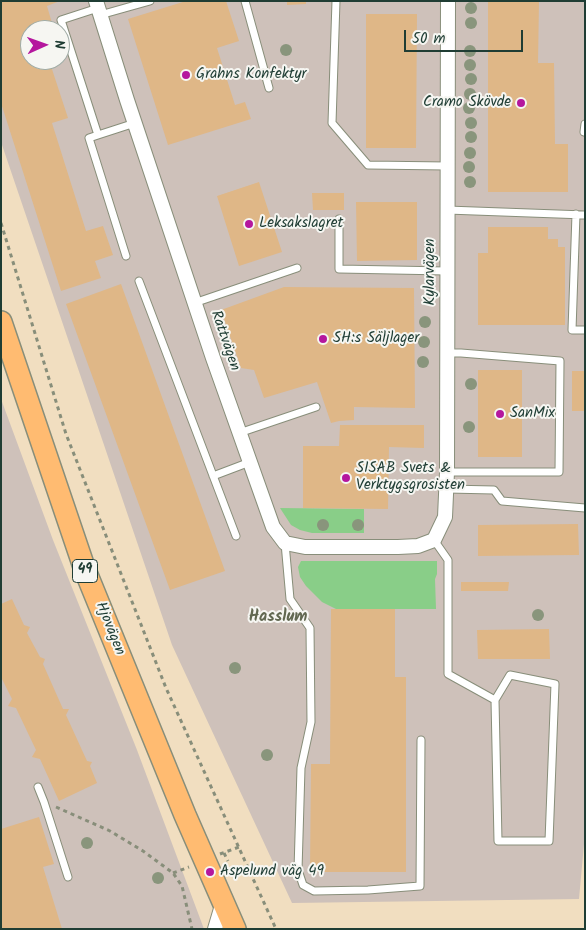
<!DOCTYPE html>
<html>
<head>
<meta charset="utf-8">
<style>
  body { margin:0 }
  #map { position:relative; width:586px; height:930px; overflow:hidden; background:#f1dec0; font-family:Kalam,sans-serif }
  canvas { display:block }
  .frame { position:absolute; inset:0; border:2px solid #1f3d34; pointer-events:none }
  .north { position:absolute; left:20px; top:20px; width:50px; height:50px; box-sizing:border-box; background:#f6f6f2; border:1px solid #a0aca6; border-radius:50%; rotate:88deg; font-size:14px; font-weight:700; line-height:20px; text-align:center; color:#1f3d34 }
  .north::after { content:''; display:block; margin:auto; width:18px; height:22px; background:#b5179e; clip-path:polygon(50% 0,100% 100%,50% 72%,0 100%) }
  .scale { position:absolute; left:404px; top:30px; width:119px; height:22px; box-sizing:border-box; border:2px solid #1f3d34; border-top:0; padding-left:6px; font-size:15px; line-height:18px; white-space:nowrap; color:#1f3d34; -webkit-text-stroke:4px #f6f6f2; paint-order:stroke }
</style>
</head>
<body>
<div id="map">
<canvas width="586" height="930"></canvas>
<div class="frame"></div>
<div class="north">N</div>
<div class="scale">50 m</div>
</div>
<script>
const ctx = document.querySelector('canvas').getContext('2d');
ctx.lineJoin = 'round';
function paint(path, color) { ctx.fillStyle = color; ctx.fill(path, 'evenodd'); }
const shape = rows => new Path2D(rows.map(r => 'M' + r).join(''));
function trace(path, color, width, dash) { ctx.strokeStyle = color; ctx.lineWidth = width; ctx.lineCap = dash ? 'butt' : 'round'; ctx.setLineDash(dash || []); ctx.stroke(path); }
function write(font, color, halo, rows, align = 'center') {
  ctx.font = font + ' Kalam,sans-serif'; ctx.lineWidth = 4; ctx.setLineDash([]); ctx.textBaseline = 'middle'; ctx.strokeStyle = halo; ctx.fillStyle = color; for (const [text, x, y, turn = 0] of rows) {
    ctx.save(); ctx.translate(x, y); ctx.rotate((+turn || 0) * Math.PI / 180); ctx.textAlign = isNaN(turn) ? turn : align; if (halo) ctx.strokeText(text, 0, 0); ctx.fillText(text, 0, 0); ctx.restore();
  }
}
const industrial = shape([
  [1,1,585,1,585,833,579,899,292,903,172,645,1,142],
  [30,30,60,30,60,60,30,60],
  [1,399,53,540,137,750,204,929,1,929]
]);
const green = shape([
  [280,508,364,509,364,533,312,533,300,530,291,525],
  [301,561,437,561,437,574,435,579,436,609,336,609,322,602,306,586,300,577,298,567]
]);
const building = shape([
  [1,1,60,1,47,6,54,30,30,30,30,60,49,60,68,118,52,123,86,231,103,226,113,255,95,261,101,278,61,291,1,103],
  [186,1,226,1,239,41,217,48,235,105,245,102,251,119,168,145,128,19],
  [287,1,306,1,306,4,287,5],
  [488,1,539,1,538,63,554,63,555,144,568,144,568,192,488,192],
  [366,14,417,14,416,148,366,148],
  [259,182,282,252,239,266,217,196],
  [312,193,344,193,344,210,313,210],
  [356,202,417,202,417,260,357,261],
  [488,227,548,227,548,239,558,239,558,247,565,247,565,325,478,325,478,253,488,253],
  [121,284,225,571,170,590,66,304],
  [284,287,414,288,415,408,354,407,354,420,339,421,331,423,317,382,264,398,254,370,241,368,221,310],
  [478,370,522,370,522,457,478,457],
  [572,371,585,371,585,411,572,411],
  [340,425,424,425,424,448,389,447,388,509,303,508,303,446,339,446],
  [578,524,579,555,478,556,478,525],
  [461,582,509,582,508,591,461,591],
  [12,599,24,625,30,627,27,633,40,657,45,659,43,664,63,709,69,709,66,715,87,761,92,762,90,766,97,783,59,801,40,759,32,757,36,750,16,708,8,706,12,699,1,677,1,604],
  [331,609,395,609,395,677,406,677,406,872,310,872,311,764,330,764],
  [549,629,550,659,478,659,477,630],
  [39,817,54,864,43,867,62,929,2,929,1,829]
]);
const path = shape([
  [1,223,66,434,166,688,276,929],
  [56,807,110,831,143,851,173,873,182,886,192,929],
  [224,853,228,861],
  [220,854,239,847],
  [173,873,189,867]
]);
const lane = shape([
  [245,1,269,88],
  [336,1,332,123,368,165,447,166],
  [98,8,61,20,98,135,89,138,126,256],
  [100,15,150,1],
  [584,132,585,124],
  [98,135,135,123],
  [447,210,585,215],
  [576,214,572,330,585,330],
  [339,219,339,269,447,271],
  [139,281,236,536],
  [194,303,297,268],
  [239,433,316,407],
  [447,472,559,472,560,361,461,353,447,353],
  [213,476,250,462],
  [447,489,494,490,502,501,585,508],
  [434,540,448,560,448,674,495,700,498,841,549,841,555,684,510,675,495,700],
  [285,543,290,599,310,628,311,722,301,768,298,870,303,885,314,891,368,890,420,886,421,740],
  [38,787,44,802,68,877]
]);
const street = shape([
  [96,1,127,100,213,358,273,527,285,543,305,547,398,547,418,546,434,540,445,517,447,472,448,1],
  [215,929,223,902]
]);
const primary = shape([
  [1,322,85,570,185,815,235,929]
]);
const trees = [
  [471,8],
  [471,23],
  [286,50],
  [470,51],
  [470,65],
  [471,79],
  [470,94],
  [469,108],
  [471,123],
  [471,137],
  [470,153],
  [469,167],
  [470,182],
  [425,322],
  [424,342],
  [423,362],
  [471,384],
  [469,427],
  [323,525],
  [358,525],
  [538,615],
  [235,668],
  [267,755],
  [87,843],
  [158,878]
];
const markers = [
  [186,75,5,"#b5179e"],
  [521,103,5,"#b5179e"],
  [249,224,5,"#b5179e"],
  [323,339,5,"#b5179e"],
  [500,414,5,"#b5179e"],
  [346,478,5,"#b5179e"],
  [210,872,5,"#b5179e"]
];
const shields = [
  [85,571,25]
];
const shieldNames = [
  ["49",85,571]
];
const poiNames = [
  ["Grahns Konfektyr",196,75],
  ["Cramo Skövde",511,103,"right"],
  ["Leksakslagret",259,224],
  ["SH:s Säljlager",333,339],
  ["SanMix",510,414],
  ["SISAB Svets &",356,469],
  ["Verktygsgrosisten",356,486],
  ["Aspelund väg 49",220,872]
];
const streetNames = [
  ["Kylarvägen",431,272,-90],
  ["Rattvägen",224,341,71],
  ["Hjovägen",109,629,68]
];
const neighbourhoodNames = [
  ["Hasslum",278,618]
];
paint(industrial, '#cec1ba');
paint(green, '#89ce88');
paint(building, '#dfb787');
trace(lane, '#888e7a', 9);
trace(street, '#888e7a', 16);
trace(primary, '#888e7a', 24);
trace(path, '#888e7a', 3, [4, 4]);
trace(lane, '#fff', 7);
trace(street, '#fff', 14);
trace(primary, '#ffbb71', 21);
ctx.fillStyle = '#89957c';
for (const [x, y] of trees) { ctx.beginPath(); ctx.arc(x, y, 6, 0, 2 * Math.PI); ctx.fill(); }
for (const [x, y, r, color] of markers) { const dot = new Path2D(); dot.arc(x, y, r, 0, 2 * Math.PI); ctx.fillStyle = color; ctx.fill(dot); trace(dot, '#f6f6f2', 2); }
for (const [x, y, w] of shields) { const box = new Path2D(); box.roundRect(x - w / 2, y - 11.5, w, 23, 4); ctx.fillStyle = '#f6f6f2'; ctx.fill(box); trace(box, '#1f3d34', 1); }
write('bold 14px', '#1f3d34', null, shieldNames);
write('15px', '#1f3d34', '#f6f6f2', poiNames, 'left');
write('15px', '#1f3d34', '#f6f6f2', streetNames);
write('bold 16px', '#626851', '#f6f6f2', neighbourhoodNames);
</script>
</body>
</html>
